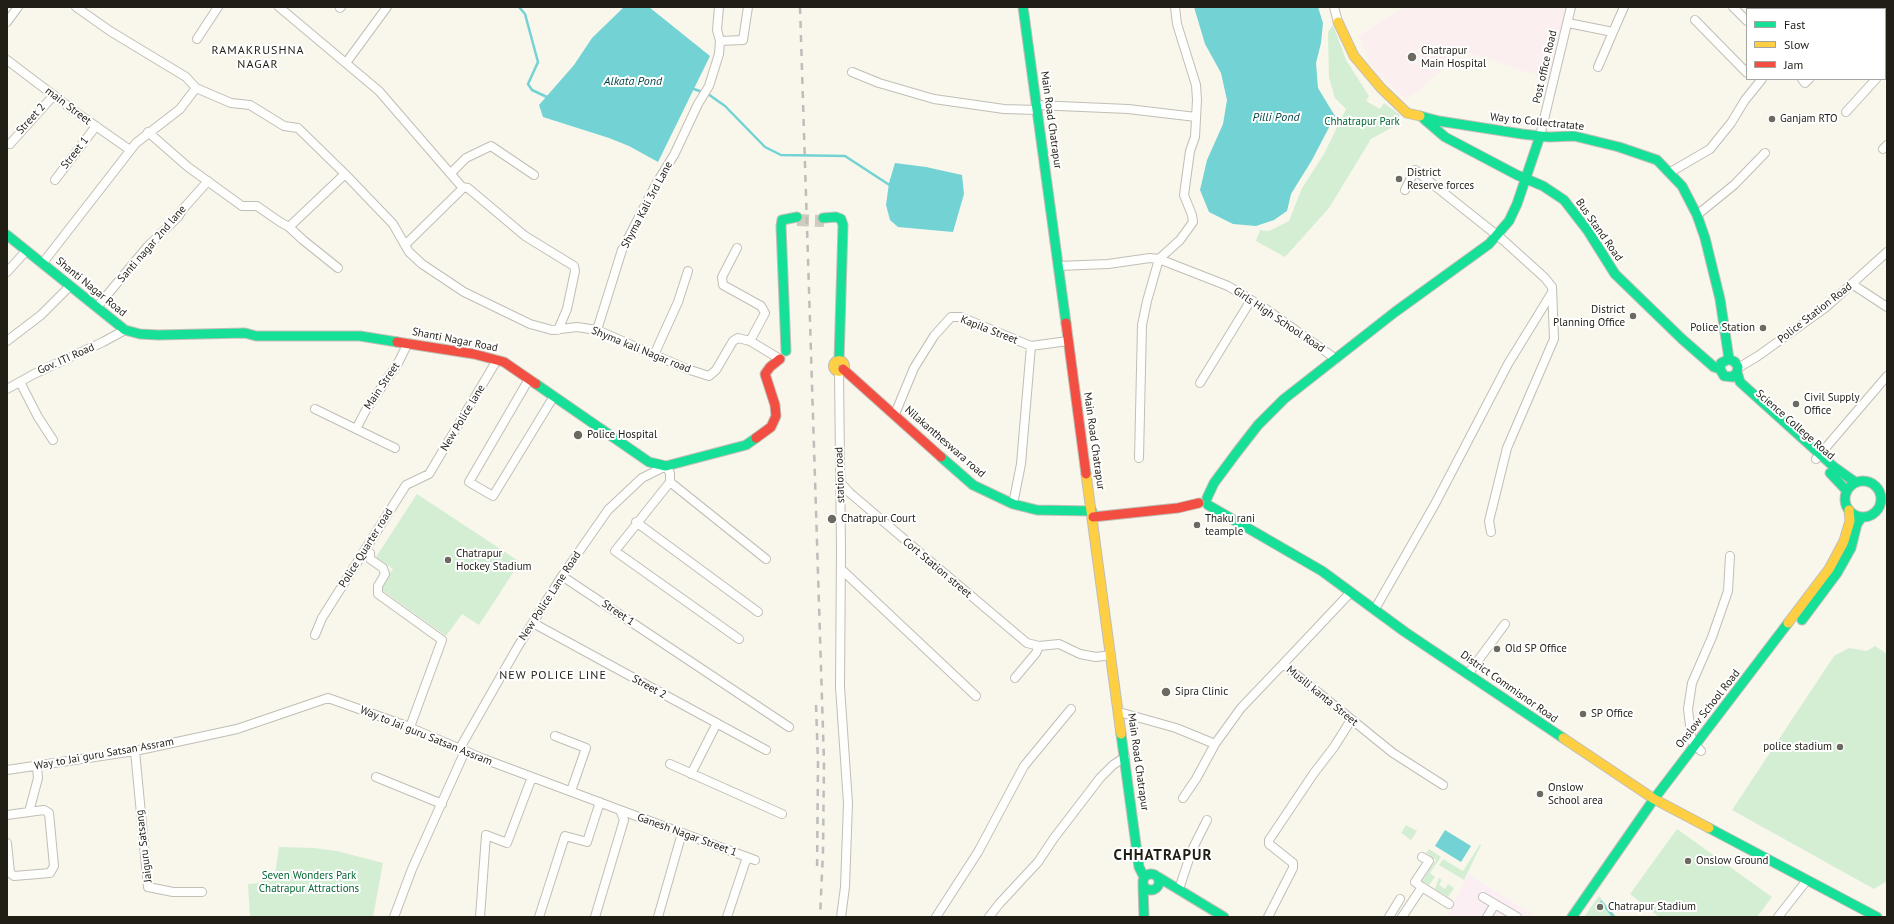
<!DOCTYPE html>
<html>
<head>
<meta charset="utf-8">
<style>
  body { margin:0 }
  #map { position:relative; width:1894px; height:924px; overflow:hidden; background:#f9f6ec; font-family:"PT Sans",sans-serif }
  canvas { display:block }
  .frame { position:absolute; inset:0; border:8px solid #201e15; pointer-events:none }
  .legend { position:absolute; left:1746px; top:8px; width:140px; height:72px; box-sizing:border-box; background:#fff; border:1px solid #a6a5a1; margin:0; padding:5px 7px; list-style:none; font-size:12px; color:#201e15 }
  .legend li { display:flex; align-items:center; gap:8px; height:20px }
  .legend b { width:20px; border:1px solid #a6a5a1 }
</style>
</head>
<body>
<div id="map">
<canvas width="1894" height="924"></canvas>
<div class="frame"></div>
<ul class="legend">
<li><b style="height:5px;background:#16e098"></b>Fast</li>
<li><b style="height:5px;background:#ffcf43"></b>Slow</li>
<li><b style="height:5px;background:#f24e42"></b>Jam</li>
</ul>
</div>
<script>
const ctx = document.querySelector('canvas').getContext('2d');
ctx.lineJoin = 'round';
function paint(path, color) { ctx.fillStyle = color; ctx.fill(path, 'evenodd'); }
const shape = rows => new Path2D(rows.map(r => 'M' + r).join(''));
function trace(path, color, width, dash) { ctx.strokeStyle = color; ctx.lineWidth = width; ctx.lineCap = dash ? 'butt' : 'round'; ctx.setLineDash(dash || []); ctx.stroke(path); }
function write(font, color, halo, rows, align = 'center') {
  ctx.font = font + ' "PT Sans",sans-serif'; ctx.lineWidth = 4; ctx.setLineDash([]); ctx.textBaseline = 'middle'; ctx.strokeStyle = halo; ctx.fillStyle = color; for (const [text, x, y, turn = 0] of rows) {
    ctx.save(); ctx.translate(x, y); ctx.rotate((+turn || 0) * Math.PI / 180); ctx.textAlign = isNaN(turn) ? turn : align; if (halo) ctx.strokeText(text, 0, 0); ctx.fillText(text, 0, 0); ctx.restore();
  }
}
const commercial = shape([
  [1468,874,1536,917,1447,917]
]);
const medical = shape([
  [1403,7,1569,7,1550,80,1465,51,1407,100,1378,75,1370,64,1359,36]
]);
const green = shape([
  [1333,25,1346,60,1369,96,1366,101,1380,109,1384,103,1400,115,1393,127,1371,139,1329,208,1285,257,1256,241,1260,230,1269,231,1289,221,1302,188,1324,154,1346,109,1335,98,1329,78,1328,32],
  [417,494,520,562,479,625,462,614,446,636,379,588,393,569,376,557],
  [1875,646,1887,654,1887,881,1874,889,1732,810,1834,656,1849,648,1867,651],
  [1406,825,1417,831,1411,840,1401,833],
  [1677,829,1772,897,1757,917,1659,917,1630,894],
  [1480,844,1481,845,1464,880,1439,865,1443,859,1463,871],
  [279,847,314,848,337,851,383,863,373,917,250,917,248,884,261,883,261,874,275,874],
  [1429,849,1441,857,1430,873,1435,877,1429,885,1422,881,1436,860,1426,853],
  [1439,878,1442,880,1439,885,1445,889,1448,884,1454,888,1448,897,1435,889],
  [1599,896,1617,917,1584,917]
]);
const water = shape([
  [624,7,649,7,710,56,658,162,629,146,609,138,543,117,539,105,574,65,592,38],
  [1194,7,1318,7,1323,23,1321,43,1316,63,1318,88,1335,116,1312,160,1291,194,1287,211,1274,220,1256,226,1233,224,1209,212,1200,190,1207,160,1223,124,1227,100,1221,73,1205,44],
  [895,163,926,167,962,175,964,194,953,232,898,227,890,220,886,205,889,183],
  [1445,830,1471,846,1461,862,1435,846]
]);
const stream = shape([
  [519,7,525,14,538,62,528,84,532,90,549,98],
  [691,88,708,94,725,106,765,147,781,155,845,156,891,186],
  [1601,902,1614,917]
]);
const secondaryTunnel = shape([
  [797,220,824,221]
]);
const street = shape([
  [76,7,110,31,186,77,196,88],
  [279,7,379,91,462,187,461,190,405,245],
  [1334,7,1338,22],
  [1733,7,1747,21],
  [340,8,341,7],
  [1805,9,1807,7],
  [1885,11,1887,9],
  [1695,20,1747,73],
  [7,22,18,7],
  [1568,23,1613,32,1624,7],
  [197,39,218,7],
  [720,41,743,40,748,7],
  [7,60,77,113,130,150],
  [346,63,387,7],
  [1598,67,1613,32],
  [1885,69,1887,67],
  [852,72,879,83,934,99,1004,109,1037,110],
  [1802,79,1805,83,1809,79],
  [1036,105,1128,109,1196,117],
  [1846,112,1876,79],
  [148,132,188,167,242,206,257,206,280,222,289,227,345,174,393,224,409,252,422,264,464,292,530,324,552,330,577,327,597,330,687,369,709,376,716,370,733,341,738,338,750,341,780,359],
  [1540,136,1571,7],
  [10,144,54,95],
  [1883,149,1887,145],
  [451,173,466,158,491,146,534,175],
  [1669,173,1710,149,1731,123,1745,100,1762,79],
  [55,180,96,126],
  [462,187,468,188,525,236,574,266,575,271,567,309,558,330],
  [1405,190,1415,170,1503,240,1545,278,1552,287,1554,339,1507,448,1489,521,1491,532],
  [1697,215,1734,185,1765,153],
  [289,227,303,240,338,268],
  [737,248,722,277,723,285,761,306,765,313,750,341],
  [42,264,136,143,180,109,196,88,231,103,250,105,284,126,298,128,345,174],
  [1058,266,1108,264,1150,258,1159,259,1228,286,1266,309,1336,359],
  [7,272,26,251],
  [1852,284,1887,307],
  [97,307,148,246,178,217,183,209,208,181],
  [597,330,622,250,656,184,674,155,698,104,709,86,719,54,720,41,717,30,719,7],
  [7,341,41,315,70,286],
  [654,355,678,302,688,271],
  [1738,368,1758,356,1825,308,1887,252],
  [839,372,841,550,840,687,848,803,845,887,841,917],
  [529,379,469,482,493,496,554,396],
  [20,382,38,417,53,440],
  [1200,383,1251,300],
  [7,389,34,374,103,342,125,330],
  [315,409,395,448],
  [895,414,914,368,934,336,951,317,961,317,1031,346,1068,341],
  [356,429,366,410,398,363,408,343],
  [1139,458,1142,325,1147,301,1159,259,1180,240,1193,222,1192,215,1184,195,1190,151,1195,137,1197,100,1196,85,1177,24,1175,7],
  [1816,459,1887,376],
  [670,482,766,559],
  [840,482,850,493,924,556,1027,643,1039,646,1059,644,1080,654,1096,657,1111,655],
  [1013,504,1021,464,1031,346],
  [636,522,758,612],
  [370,553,370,559,383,568,385,574,378,586,378,594,442,640,410,727],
  [841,569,976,696],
  [562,576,789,727],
  [1351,592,1283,664,1393,753,1443,785],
  [1375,609,1435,504,1508,364,1551,294],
  [533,623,766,750],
  [315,635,322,618,406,485,429,474,497,360],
  [1468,674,1505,624],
  [1015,678,1036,653,1039,646],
  [1119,712,1176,728,1215,744],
  [555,736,586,748,571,791],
  [460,748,517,648,562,576,608,510,642,478,666,466,670,473,670,482,615,551,739,639],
  [135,751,148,887,173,892,202,892],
  [1701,751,1692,742,1688,709,1692,683,1712,637,1728,591,1730,556],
  [670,764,782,814],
  [7,770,135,751,237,729,328,698,404,725,484,759,620,810,624,820,595,917],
  [691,774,717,723],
  [376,777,442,804],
  [1183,798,1196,779,1215,744,1241,708,1283,664],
  [620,810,755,860],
  [29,812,38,778,37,766],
  [7,815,44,810,49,813,54,866,50,873,14,876,10,873,7,843],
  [1422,887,1449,904],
  [1179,889,1192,850,1207,820],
  [1483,897,1517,917],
  [394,917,412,869,465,751],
  [480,917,486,835,507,843,532,777],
  [539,917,565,836,587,842,600,802],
  [658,917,682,833],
  [727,917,747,857],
  [936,917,978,852,1024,766,1071,709],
  [989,917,999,904,1038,862,1054,838,1100,778,1113,765,1125,757],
  [1268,917,1293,868,1293,863,1269,844,1269,840,1314,773,1334,747,1351,720],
  [1389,917,1400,899],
  [1402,917,1422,887,1415,882,1429,861,1422,857],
  [1487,917,1495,904],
  [1778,917,1807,880]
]);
const fast = shape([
  [1023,7,1066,323],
  [1420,116,1439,121,1522,134,1549,137,1574,136,1619,147,1657,160,1682,186,1697,215,1705,238,1720,299,1729,359],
  [1424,119,1445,137,1517,175,1543,186,1564,200,1588,231,1615,274,1682,339,1714,367,1720,369],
  [823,218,836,217,841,219,843,225,839,361],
  [7,235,125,330,140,334,158,335,245,333,256,336,360,336,397,342],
  [786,351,781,226,782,220,797,217],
  [1737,372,1733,377,1724,376,1720,369,1721,363,1729,359,1735,362,1738,367,1737,372,1740,382,1834,467,1855,482],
  [536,384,649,462,666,466,746,445,756,438],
  [941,457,973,485,1013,504,1037,510,1092,511],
  [1830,473,1847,491],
  '1845 499a18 18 0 1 1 36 0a18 18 0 1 1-36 0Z',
  [1207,498,1214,483,1237,452,1258,425,1284,399,1395,312,1489,244,1509,221,1517,204,1540,136],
  [1208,505,1322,571,1405,632,1563,738],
  [1802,620,1837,573,1851,548,1857,524,1862,517],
  [1121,734,1139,867,1144,877],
  [1709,828,1877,917],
  '1143 882a8 8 0 1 1 16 0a8 8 0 1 1-16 0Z',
  [1158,877,1224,917],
  [1143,885,1144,917],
  [1572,917,1654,799,1788,623]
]);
const slow = shape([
  [1338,22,1354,56,1381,88,1407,113,1420,116],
  '833.5 366a5.5 5.5 0 1 1 11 0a5.5 5.5 0 1 1-11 0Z',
  [1086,474,1121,734],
  [1788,623,1829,569,1844,541,1850,521,1849,510],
  [1563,738,1654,799,1709,828]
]);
const jam = shape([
  [1066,323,1086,474],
  [397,342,474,354,504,362,536,384],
  [843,369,941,457],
  [756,438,771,427,776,416,775,405,765,374,770,367,780,359],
  [1093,517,1178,508,1199,503]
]);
const rail = shape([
  [800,7,824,762,823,852,820,917],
  [816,705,818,763,817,873]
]);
const markers = [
  [1412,57,5,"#6c6a60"],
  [1772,119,4,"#6c6a60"],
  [1399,179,4,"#6c6a60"],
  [1633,316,4,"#6c6a60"],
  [1763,328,4,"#6c6a60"],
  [1796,404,4,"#6c6a60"],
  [578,435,5,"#6c6a60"],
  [832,519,5,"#6c6a60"],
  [1197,525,4,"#6c6a60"],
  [448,560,4,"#6c6a60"],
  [1497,649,4,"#6c6a60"],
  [1166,692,5,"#6c6a60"],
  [1583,714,4,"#6c6a60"],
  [1840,747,4,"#6c6a60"],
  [1540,794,4,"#6c6a60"],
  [1688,861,4,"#6c6a60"],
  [1600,907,4,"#6c6a60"]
];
const poiNames = [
  ["Chatrapur",1421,51],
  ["Main Hospital",1421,64],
  ["Ganjam RTO",1780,119],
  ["District",1407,173],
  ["Reserve forces",1407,186],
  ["District",1625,310,"right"],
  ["Planning Office",1625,323,"right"],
  ["Police Station",1755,328,"right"],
  ["Civil Supply",1804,398],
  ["Office",1804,411],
  ["Police Hospital",587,435],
  ["Chatrapur Court",841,519],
  ["Thaku rani",1205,519],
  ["teample",1205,532],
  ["Chatrapur",456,554],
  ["Hockey Stadium",456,567],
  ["Old SP Office",1505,649],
  ["Sipra Clinic",1175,692],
  ["SP Office",1591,714],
  ["police stadium",1832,747,"right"],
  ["Onslow",1548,788],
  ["School area",1548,801],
  ["Onslow Ground",1696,861],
  ["Chatrapur Stadium",1608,907]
];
const streetNames = [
  ["Post office Road",1545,67,-77],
  ["main Street",68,106,37],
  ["Street 2",31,119,-48],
  ["Main Road Chatrapur",1051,120,82],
  ["Way to Collectratate",1537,122,6],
  ["Street 1",75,153,-52],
  ["Shyma Kali 3rd Lane",647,205,-62],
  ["Bus Stand Road",1599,230,55],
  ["Santi nagar 2nd lane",152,244,-49],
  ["Shanti Nagar Road",91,287,39],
  ["Police Station Road",1815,313,-38],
  ["Girls High School Road",1279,320,34],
  ["Kapila Street",989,330,21],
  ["Shanti Nagar Road",455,340,11],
  ["Shyma kali Nagar road",641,350,22],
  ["Gov. ITI Road",66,359,-24],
  ["Main Street",382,386,-56],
  ["New Police lane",463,418,-59],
  ["Science College Road",1795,425,41],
  ["Main Road Chatrapur",1094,441,82],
  ["Nilakantheswara road",945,442,41],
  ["station road",840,475,-92],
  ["Police Quarter road",366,548,-58],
  ["Cort Station street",937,568,40],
  ["New Police Lane Road",550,596,-57],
  ["Street 1",618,613,34],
  ["Street 2",649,687,29],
  ["District Commisnor Road",1509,687,35],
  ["Musili kanta Street",1322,696,39],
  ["Onslow School Road",1708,709,-52],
  ["Way to Jai guru Satsan Assram",426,736,22],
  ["Way to Jai guru Satsan Assram",104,754,-10],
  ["Main Road Chatrapur",1138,762,82],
  ["Ganesh Nagar Street 1",687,835,20],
  ["Jaiguru Satsang",144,846,-97]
];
const parkNames = [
  ["Chhatrapur Park",1362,122],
  ["Seven Wonders Park",309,876],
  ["Chatrapur Attractions",309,889]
];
const neighbourhoodNames = [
  ["RAMAKRUSHNA",258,51],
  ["NAGAR",258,65],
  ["NEW POLICE LINE",553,676]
];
const waterNames = [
  ["Alkata Pond",633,82],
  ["Pilli Pond",1276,118]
];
const districtNames = [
  ["CHHATRAPUR",1163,856]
];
paint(commercial, '#fbeff3');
paint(medical, '#fbeff0');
paint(green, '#d4eed4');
paint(water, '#73d3d4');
trace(stream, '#73d3d4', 2.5);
trace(secondaryTunnel, '#cecbc1', 12, [12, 6]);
trace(street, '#c0beb6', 10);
trace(fast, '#c0beb6', 11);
trace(slow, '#c0beb6', 11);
trace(jam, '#c0beb6', 11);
trace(street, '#fefefc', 8);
trace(fast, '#16e098', 9);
trace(slow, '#ffcf43', 9);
trace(jam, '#f24e42', 9);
trace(rail, '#bebdbb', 2.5, [7, 7]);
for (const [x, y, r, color] of markers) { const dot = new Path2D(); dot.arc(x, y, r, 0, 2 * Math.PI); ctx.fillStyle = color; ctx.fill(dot); trace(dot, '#fff', 1.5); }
write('11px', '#201e15', '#fff', poiNames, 'left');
write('11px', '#201e15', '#fff', streetNames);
write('11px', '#066734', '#fff', parkNames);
ctx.letterSpacing = '1px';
write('12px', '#201e15', '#fff', neighbourhoodNames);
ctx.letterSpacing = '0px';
write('italic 12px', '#054547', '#fff', waterNames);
ctx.letterSpacing = '1px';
write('bold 15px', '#201e15', '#fff', districtNames);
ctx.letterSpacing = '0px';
</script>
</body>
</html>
